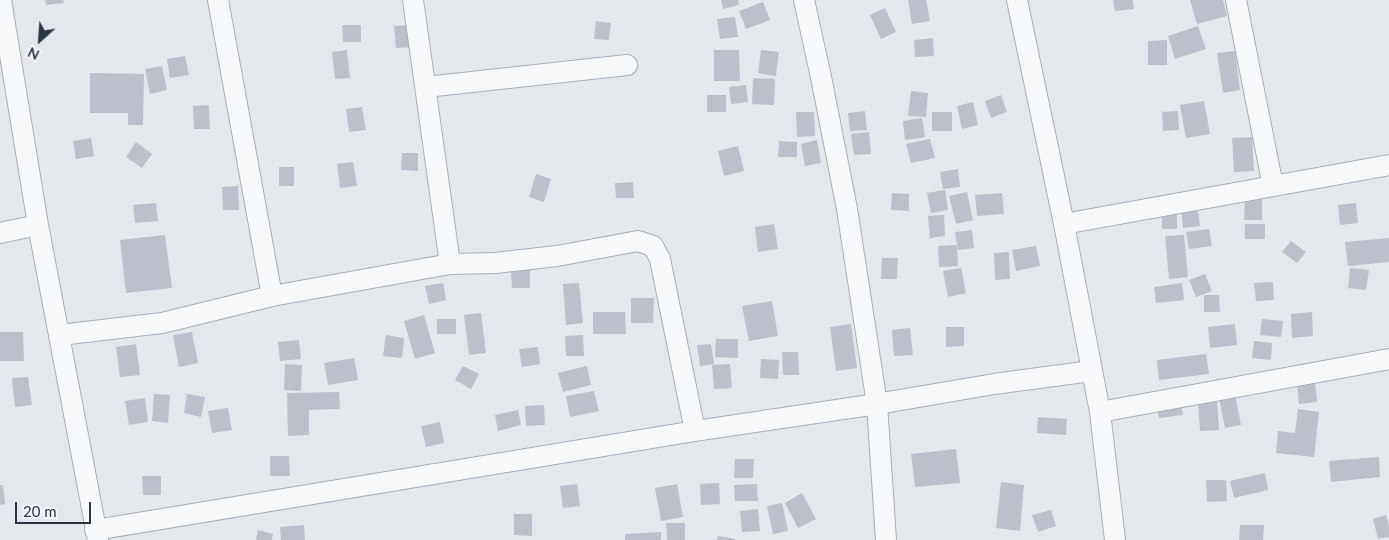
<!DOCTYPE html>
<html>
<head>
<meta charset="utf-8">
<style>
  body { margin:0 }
  #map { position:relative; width:1389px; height:540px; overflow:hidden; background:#e4e7ec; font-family:Lato,sans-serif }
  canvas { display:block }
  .north { position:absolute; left:15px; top:15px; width:50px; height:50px; -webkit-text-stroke:4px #f4f6f9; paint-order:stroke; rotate:206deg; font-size:14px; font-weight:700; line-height:20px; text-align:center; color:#2b3445 }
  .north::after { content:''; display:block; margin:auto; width:18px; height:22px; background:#2b3445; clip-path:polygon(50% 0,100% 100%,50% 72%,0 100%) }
  .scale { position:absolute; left:15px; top:502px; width:76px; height:22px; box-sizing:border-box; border:2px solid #2b3445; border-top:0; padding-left:6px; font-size:15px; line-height:18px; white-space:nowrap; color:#2b3445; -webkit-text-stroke:4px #f4f6f9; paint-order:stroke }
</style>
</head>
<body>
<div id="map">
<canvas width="1389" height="540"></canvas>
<div class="north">N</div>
<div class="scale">20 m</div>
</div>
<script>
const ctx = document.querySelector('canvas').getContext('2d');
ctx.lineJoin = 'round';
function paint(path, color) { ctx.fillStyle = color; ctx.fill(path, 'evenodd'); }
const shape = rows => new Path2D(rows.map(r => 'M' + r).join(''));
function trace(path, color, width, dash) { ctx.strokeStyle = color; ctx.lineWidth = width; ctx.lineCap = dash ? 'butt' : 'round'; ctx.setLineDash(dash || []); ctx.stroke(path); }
const building = shape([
  [45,0,63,0,64,3,46,5],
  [721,0,738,0,739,5,723,9],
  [908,0,926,0,930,21,912,24],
  [1113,0,1133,0,1134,9,1115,11],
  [1190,0,1223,0,1227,16,1197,24],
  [763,2,770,20,746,29,739,11],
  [885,8,896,32,881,39,870,15],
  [735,17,738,37,720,39,717,19],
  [596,21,611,23,609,40,594,39],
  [342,25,361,25,361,42,343,42],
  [412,25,413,47,396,48,394,26],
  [1198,26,1206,49,1175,59,1168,36],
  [933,38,934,56,915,57,914,40],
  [1167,40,1167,65,1148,65,1148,41],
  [347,50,350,78,335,79,332,52],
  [714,50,739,50,740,81,714,81],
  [761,50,779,52,776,76,758,73],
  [1235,51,1240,90,1223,93,1217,53],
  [185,56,189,75,170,78,167,59],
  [162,66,167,90,150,94,145,69],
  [90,73,144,74,143,125,128,125,128,113,90,113],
  [753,78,775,79,774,105,752,104],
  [746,85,748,102,731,104,729,87],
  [911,91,928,93,926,117,908,116],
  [707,95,726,95,726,112,707,112],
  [1001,95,1007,112,991,118,985,101],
  [1204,101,1210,134,1186,138,1180,105],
  [973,102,978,125,962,129,957,106],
  [209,105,210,129,194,129,193,106],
  [362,107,366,130,349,132,346,109],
  [865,111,867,130,850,131,848,113],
  [1178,111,1179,130,1163,131,1162,112],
  [796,112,814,112,815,136,797,137],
  [932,112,952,112,952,131,932,131],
  [922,118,925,137,905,140,903,121],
  [869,132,871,154,854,155,851,134],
  [1252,137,1254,171,1234,172,1232,138],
  [91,138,94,156,76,159,73,141],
  [930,139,935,158,911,163,906,144],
  [817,140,821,163,805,166,801,144],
  [779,141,797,142,797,157,778,157],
  [136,142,152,154,142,168,126,157],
  [738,146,744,171,724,176,718,151],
  [402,153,418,153,418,171,401,170],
  [353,162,357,186,340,188,337,164],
  [279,167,294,167,294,186,279,186],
  [958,169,960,187,943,189,940,172],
  [536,174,551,179,544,202,529,197],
  [633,182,634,198,616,198,615,183],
  [238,186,239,210,223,210,222,187],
  [945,190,948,210,931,213,927,193],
  [967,192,973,220,956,224,949,196],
  [892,193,909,194,909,211,891,210],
  [1002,193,1004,214,977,216,975,195],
  [1245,198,1262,199,1262,220,1244,220],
  [156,203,158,221,135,223,133,205],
  [1356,203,1358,223,1340,225,1338,205],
  [1197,204,1200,226,1183,228,1181,206],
  [1162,209,1177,209,1177,229,1162,229],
  [944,215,945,236,930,238,928,216],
  [774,224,778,249,758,252,755,227],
  [1245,224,1265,224,1265,239,1245,239],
  [1209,229,1212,246,1189,249,1186,232],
  [972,230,974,248,958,250,955,232],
  [165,235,172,288,126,293,120,240],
  [1184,235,1188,277,1169,279,1165,236],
  [1389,238,1389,262,1348,266,1345,242],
  [1291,241,1306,252,1297,263,1282,252],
  [957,245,958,266,939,267,938,246],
  [1036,246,1040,266,1016,271,1012,250],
  [1009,252,1010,279,995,280,994,253],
  [882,258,898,258,897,279,881,279],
  [961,268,966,293,948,297,943,271],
  [1350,268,1369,270,1366,290,1348,288],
  [530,269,530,288,512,288,511,270],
  [1205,274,1212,291,1196,297,1189,280],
  [1273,282,1274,300,1256,301,1254,283],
  [443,283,446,300,429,304,425,286],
  [579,283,583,323,566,325,563,284],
  [1182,283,1184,300,1156,303,1154,287],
  [1204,295,1219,295,1220,312,1204,312],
  [631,298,654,298,653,323,631,323],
  [772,301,778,336,749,341,742,306],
  [593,312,625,312,626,334,593,334],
  [1312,312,1313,336,1292,338,1291,314],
  [481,313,486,353,469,355,464,315],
  [424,315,435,353,415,359,404,321],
  [437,319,456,319,456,334,437,334],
  [1262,319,1283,321,1281,337,1260,335],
  [851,324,857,368,836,371,830,327],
  [1235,324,1237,345,1210,348,1208,327],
  [946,327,964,327,964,346,946,347],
  [910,328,913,355,894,356,892,330],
  [0,332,23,332,24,361,0,361],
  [192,332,198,363,179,367,173,335],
  [386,335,404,338,402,358,383,356],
  [583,335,584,356,566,356,565,336],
  [716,339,738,339,738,358,715,357],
  [299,340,301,359,280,361,278,342],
  [1254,341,1272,343,1271,360,1252,358],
  [136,344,140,375,120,377,116,347],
  [711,344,714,364,700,366,697,345],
  [538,347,540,364,522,367,519,349],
  [782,352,798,352,799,375,783,375],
  [1206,354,1209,374,1159,380,1157,360],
  [354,358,358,380,328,385,324,363],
  [761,359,779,360,778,379,760,378],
  [285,364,302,365,301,391,284,390],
  [730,364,732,388,714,389,712,365],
  [463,366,479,374,471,389,455,380],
  [587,366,591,385,563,392,558,373],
  [28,377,32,405,15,407,12,378],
  [1315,382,1317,402,1299,404,1297,384],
  [594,391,599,411,570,417,566,396],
  [339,392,340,409,309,410,309,435,288,436,287,393],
  [154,394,170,395,168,423,152,421],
  [187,394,205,397,201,417,184,413],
  [1235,395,1241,425,1225,428,1219,398],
  [145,398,148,422,129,425,125,401],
  [1180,399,1183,415,1159,418,1157,403],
  [1217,400,1219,430,1200,431,1198,401],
  [544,405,545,425,526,426,525,406],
  [228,408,232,430,212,433,208,411],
  [1298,409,1319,412,1314,457,1276,453,1278,431,1295,433],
  [518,410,521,425,498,431,495,415],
  [1038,417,1067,419,1066,435,1037,433],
  [440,422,444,443,426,447,421,426],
  [956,449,960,483,915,487,911,454],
  [270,456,289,456,290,476,270,476],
  [1379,457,1380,477,1331,482,1329,461],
  [735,459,754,459,753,478,734,478],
  [1265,473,1268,490,1234,498,1230,481],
  [142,476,161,476,161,495,143,495],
  [1206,480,1226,480,1227,501,1207,502],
  [1001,482,1024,485,1020,531,996,528],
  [719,483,720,504,701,505,700,484],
  [577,484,580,506,563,508,560,486],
  [677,484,683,517,661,521,655,488],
  [757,484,758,501,735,501,734,485],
  [0,485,3,485,5,504,0,505],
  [802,493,816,519,798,528,785,503],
  [782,503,788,531,773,534,767,506],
  [758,509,760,531,742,532,740,511],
  [1051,510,1056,526,1038,532,1032,515],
  [514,514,532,514,532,536,514,535],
  [1386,515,1389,526,1389,537,1378,539,1373,519],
  [666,523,685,523,685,540,667,540],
  [304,525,305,540,281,540,280,527],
  [1240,525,1264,525,1263,540,1239,540],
  [258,530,273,534,272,540,256,540],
  [661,532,661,540,625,540,625,534],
  [718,536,735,539,735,540,717,540]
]);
const street = shape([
  [1,0,38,225,98,540],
  [218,0,272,296],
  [413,0,450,264],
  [804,0,821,77,847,209,877,404,886,540],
  [1017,0,1064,224,1100,412,1115,540],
  [1236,0,1273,186],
  [426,87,627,65],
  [1064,224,1389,165],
  [0,233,38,225],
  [60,335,162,323,272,296,450,264,495,263,557,256,638,241,653,246,660,259,695,431],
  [1100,412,1389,359],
  [95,530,695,431,877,404,994,384,1091,371]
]);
paint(building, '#bbc0ca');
trace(street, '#a9aeb7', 22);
trace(street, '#f7f8fa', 20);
</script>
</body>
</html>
